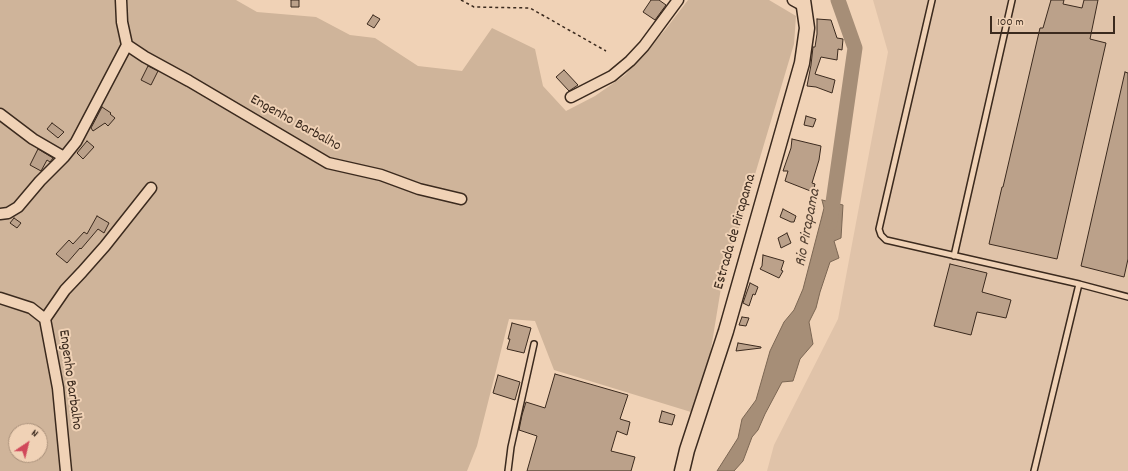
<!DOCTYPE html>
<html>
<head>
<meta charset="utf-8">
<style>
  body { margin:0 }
  #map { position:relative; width:1128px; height:471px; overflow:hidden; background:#f0d2b6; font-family:Dekko,sans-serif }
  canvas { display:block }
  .north { position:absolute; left:8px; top:423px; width:40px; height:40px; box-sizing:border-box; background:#f0d2b6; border:1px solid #a88f79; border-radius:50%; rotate:35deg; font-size:11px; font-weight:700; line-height:16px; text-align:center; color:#3b2a1e }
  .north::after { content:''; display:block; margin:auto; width:14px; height:18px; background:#d1495b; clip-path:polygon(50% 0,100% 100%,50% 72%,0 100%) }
  .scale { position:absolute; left:990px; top:16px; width:125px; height:18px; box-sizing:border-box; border:2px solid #3b2a1e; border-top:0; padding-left:5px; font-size:12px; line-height:14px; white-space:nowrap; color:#3b2a1e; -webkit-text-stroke:3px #f0d2b6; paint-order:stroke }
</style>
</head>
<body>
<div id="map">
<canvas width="1128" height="471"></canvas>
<div class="north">N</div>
<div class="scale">100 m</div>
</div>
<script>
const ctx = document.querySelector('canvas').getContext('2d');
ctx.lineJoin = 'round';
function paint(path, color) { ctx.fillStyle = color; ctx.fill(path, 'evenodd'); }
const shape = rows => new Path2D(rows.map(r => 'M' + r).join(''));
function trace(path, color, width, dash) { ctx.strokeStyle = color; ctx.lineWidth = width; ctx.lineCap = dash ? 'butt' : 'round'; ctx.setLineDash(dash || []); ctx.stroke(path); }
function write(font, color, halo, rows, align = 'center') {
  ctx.font = font + ' Dekko,sans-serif'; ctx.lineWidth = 4; ctx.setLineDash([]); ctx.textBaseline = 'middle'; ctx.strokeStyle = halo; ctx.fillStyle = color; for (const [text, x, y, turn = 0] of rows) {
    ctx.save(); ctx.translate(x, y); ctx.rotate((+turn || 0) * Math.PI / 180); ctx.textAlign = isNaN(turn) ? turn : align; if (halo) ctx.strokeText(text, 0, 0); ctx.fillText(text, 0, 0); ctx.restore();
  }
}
const built = shape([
  [873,0,1128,0,1128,471,767,471,774,445,838,319,888,52]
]);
const green = shape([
  [0,0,236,0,257,12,316,17,350,35,375,38,418,66,462,71,492,28,535,49,543,86,566,111,595,96,625,75,665,30,688,0,769,0,796,16,794,44,721,288,709,361,691,412,554,370,535,321,509,319,477,446,467,471,0,471],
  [16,431,40,431,40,455,16,455]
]);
const water = shape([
  [822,200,843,205,841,238,834,241,839,258,830,262,820,292,816,308,809,322,813,344,800,359,793,381,782,382,765,414,758,430,752,437,743,461,734,471,717,471,738,438,742,419,756,400,770,351,784,322,794,310,803,289,822,216,824,208,822,200]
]);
const river = shape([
  [830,223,855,48,838,0]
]);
const building = shape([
  [291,0,299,0,299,7,291,7,291,0],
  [651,0,659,0,666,5,655,20,643,12,651,0],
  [1051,0,1064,0,1063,4,1082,8,1084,0,1098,0,1090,39,1106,43,1057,259,989,244,1002,187,1003,187,1040,28,1043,28,1051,0],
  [373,15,380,19,374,28,367,24,373,15],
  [817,19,831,20,837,38,843,39,842,50,838,49,837,60,821,57,815,74,835,80,832,93,816,87,807,86,811,65,813,47,815,47,817,34,817,19],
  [148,66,158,71,151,85,141,80,148,66],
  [564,70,578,85,569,91,556,77,564,70],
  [1125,72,1128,73,1128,259,1124,277,1081,266,1125,72],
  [102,107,111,113,110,114,115,118,108,126,105,123,93,131,91,128,102,107],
  [806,116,816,119,813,127,804,125,806,116],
  [52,123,64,132,58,138,47,129,52,123],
  [792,139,821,146,819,160,812,183,815,184,813,192,785,181,788,171,783,171,791,148,792,139],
  [87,141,94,147,83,159,77,153,87,141],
  [38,149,53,158,50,162,47,160,41,171,30,165,38,149],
  [783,209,796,216,794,222,791,222,780,217,783,209],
  [97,216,109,223,104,233,98,229,81,249,80,248,67,263,56,254,69,240,73,244,84,232,87,234,97,216],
  [14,218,21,223,17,228,10,223,14,218],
  [787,233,791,243,781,248,778,238,787,233],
  [763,255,784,261,781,270,783,271,779,278,760,269,762,266,763,255],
  [950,264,987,273,982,292,1011,300,1006,318,977,312,971,335,934,326,950,264],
  [750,283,758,287,755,295,753,294,749,306,743,303,750,283],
  [742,317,749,318,746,326,739,325,742,317],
  [512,323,531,328,524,353,507,349,510,339,508,339,512,323],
  [738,343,761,347,761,348,736,351,738,343],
  [555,374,628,395,620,419,630,422,627,435,617,431,611,451,635,457,631,471,527,471,537,436,519,430,522,415,526,402,545,408,555,374],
  [498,375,520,382,515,400,493,393,498,375],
  [662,411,675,415,672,425,659,422,662,411]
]);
const path = shape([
  [461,0,474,7,530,8,606,51]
]);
const service = shape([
  [932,0,879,229,881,235,886,240,1079,284,1128,297],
  [954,256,1012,0],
  [508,471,511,447,534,344],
  [1034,471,1079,284]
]);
const minor = shape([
  [793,0,804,6],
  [127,45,145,57,189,81,328,163,381,175,419,189,461,199],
  [571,97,612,76,630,61,644,46,678,0],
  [0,114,33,139,64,157],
  [0,214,8,213,18,207,40,181,64,157,76,142,127,45,122,22,121,0],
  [0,298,31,308,45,319,58,388,66,471],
  [45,319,65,290,82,272,105,246,151,188]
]);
const secondary = shape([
  [682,471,687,450,726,331,802,63,807,28,803,0]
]);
const streetNames = [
  ["Engenho Barbalho",295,124,29],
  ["Estrada de Pirapama",736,232,-74],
  ["Engenho Barbalho",69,380,82]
];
const waterNames = [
  ["Rio Pirapama",809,228,-79]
];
paint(built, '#e0c3a9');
paint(green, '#cfb49a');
paint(water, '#a68e77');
trace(water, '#7b6653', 1);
trace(river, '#a68e77', 15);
paint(building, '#bba18a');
trace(building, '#3b2a1e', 1);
trace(service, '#3b2a1e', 8);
trace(minor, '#3b2a1e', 13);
trace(secondary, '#3b2a1e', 17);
trace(path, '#3b2a1e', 1.5, [3, 3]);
trace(service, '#f0d2b6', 5);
trace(minor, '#f0d2b6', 10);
trace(secondary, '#f0d2b6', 14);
write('15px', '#3b2a1e', '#f0d2b6', streetNames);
write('italic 16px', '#503e30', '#f0d2b6', waterNames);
</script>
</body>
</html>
